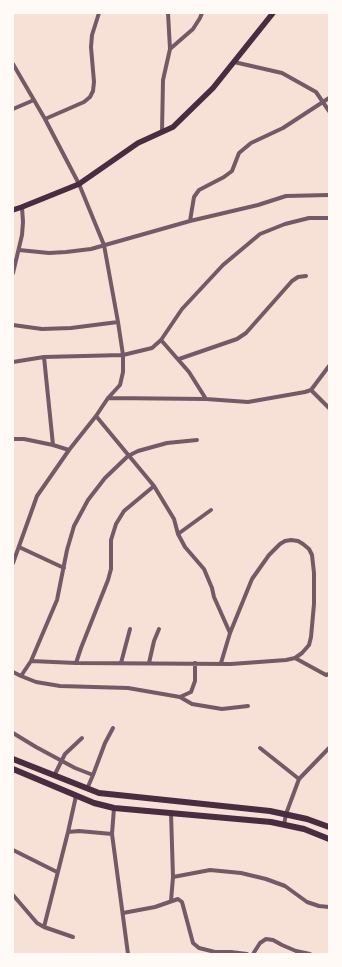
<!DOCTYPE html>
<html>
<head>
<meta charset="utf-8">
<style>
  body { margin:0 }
  #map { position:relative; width:342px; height:967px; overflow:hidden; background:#f7e1d7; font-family:Signika,sans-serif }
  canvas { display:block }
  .frame { position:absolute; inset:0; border:14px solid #fffaf5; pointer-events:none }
</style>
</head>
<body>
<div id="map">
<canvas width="342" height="967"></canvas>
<div class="frame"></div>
</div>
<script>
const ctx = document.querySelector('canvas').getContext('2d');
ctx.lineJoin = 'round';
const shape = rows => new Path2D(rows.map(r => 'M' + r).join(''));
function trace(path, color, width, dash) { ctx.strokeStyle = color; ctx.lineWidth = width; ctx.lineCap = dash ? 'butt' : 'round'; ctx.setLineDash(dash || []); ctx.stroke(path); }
const minor = shape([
  [168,13,170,49],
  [234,62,282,73,316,92,329,111],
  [13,64,45,119,79,184,104,245,118,322,123,355,123,372,120,385,108,398,96,416,69,450,37,496,13,563],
  [13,109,34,100],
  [45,119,84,102,90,97,93,91,94,82,91,47,92,35,99,13],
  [162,132,163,80,170,49,193,29,200,18,202,13],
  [190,221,194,197,199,190,224,177,232,171,239,153,251,143,283,128,329,98],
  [19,250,49,253,66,252,91,249,190,221,258,205,286,196,329,195],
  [13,273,22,235,23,222,22,207],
  [13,325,42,329,71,328,118,322],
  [161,340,189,372,206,399],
  [44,357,53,445],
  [179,359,237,339,246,333,292,281,298,277,306,276],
  [13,362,44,357,123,355,152,348,161,340,182,309,223,265,260,234,285,224,309,218,329,218],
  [311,390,329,408],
  [108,398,206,399,248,402,305,392,311,390,329,366],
  [96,416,154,486,174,519,178,534,185,547,204,569,212,588,214,597,230,633],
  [13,439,24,439,53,445,69,450],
  [178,534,211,510],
  [19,547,64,568],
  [295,658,326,675,329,674],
  [31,661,76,663,231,664,286,660,295,658,302,653,309,645,311,637,314,604,314,573,312,555,309,549,303,544,298,541,291,540,285,541,280,544,269,555,252,579,230,633,221,663],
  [76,663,81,648,108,580,111,569,111,540,116,524,124,511,154,486],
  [121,663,130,629],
  [149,663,154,641,159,629],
  [13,672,21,676,31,661,57,600,67,550,74,526,88,500,105,478,128,456,138,451,167,443,197,440],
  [21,676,36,682,60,686,128,688,180,697,191,692,195,681,195,663],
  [180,697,192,704,222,709,248,706],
  [13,733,36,747,75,768,93,775,105,743,113,728],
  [260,748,299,779],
  [54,776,65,754,82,738],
  [87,789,93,775],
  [114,808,112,834,128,954],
  [171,813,173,877],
  [284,825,286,814,299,779,329,748],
  [68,832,76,796],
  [13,850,57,872],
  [13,895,37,923,44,927,73,937],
  [171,901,173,877,210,870,241,873,266,879,285,886,307,902,319,906,329,907],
  [123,913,155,907,178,899,182,902,193,943,199,948,215,952,231,952,247,954],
  [44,927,68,832,79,831,112,834],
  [253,954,260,943,266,939,273,940,282,945,296,951,310,954]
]);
const secondary = shape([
  [13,210,22,207,79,184,138,143,173,127,213,88,273,13]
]);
const primary = shape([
  [13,759,99,793,270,811,307,819,329,827],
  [13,769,94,803,114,808,271,822,304,829,329,839]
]);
trace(minor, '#755966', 4);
trace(secondary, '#4a2c40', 5.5);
trace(primary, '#4a2c40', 6);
</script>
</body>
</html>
